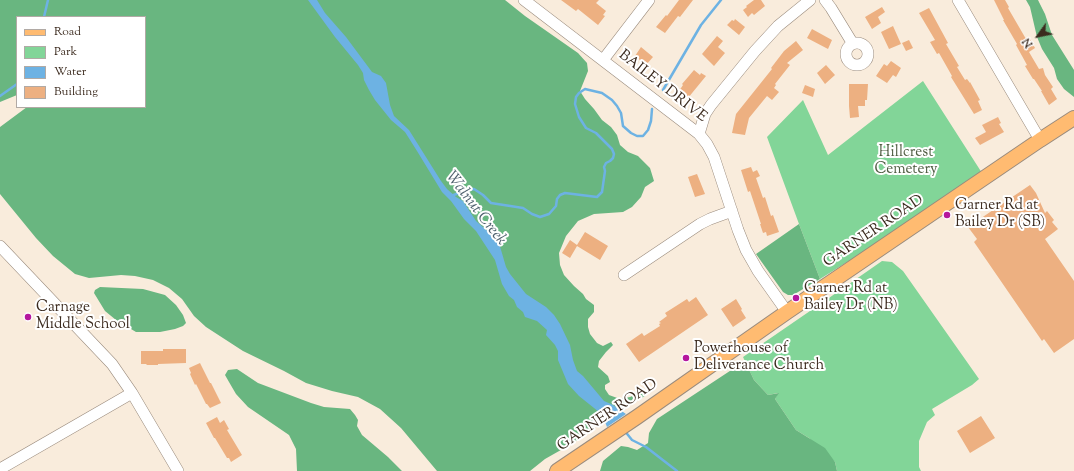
<!DOCTYPE html>
<html>
<head>
<meta charset="utf-8">
<style>
  body { margin:0 }
  #map { position:relative; width:1074px; height:471px; overflow:hidden; background:#f9ecdc; font-family:"Sorts Mill Goudy",serif }
  canvas { display:block }
  .legend { position:absolute; left:16px; top:16px; width:130px; height:92px; box-sizing:border-box; background:#fff; border:1px solid #b1aaa5; margin:0; padding:5px 7px; list-style:none; font-size:12px; color:#3b2a1e }
  .legend li { display:flex; align-items:center; gap:8px; height:20px }
  .legend b { width:20px; border:1px solid #b1aaa5 }
  .north { position:absolute; left:1018px; top:16px; width:40px; height:40px; -webkit-text-stroke:3px #fff; paint-order:stroke; rotate:237deg; font-size:11px; font-weight:700; line-height:16px; text-align:center; color:#3b2a1e }
  .north::after { content:''; display:block; margin:auto; width:14px; height:18px; background:#3b2a1e; clip-path:polygon(50% 0,100% 100%,50% 72%,0 100%) }
</style>
</head>
<body>
<div id="map">
<canvas width="1074" height="471"></canvas>
<ul class="legend">
<li><b style="height:5px;background:#ffbb71"></b>Road</li>
<li><b style="height:11px;background:#82d598"></b>Park</li>
<li><b style="height:11px;background:#6db2e3"></b>Water</li>
<li><b style="height:11px;background:#edb081"></b>Building</li>
</ul>
<div class="north">N</div>
</div>
<script>
const ctx = document.querySelector('canvas').getContext('2d');
ctx.lineJoin = 'round';
function paint(path, color) { ctx.fillStyle = color; ctx.fill(path, 'evenodd'); }
const shape = rows => new Path2D(rows.map(r => 'M' + r).join(''));
function trace(path, color, width, dash) { ctx.strokeStyle = color; ctx.lineWidth = width; ctx.lineCap = dash ? 'butt' : 'round'; ctx.setLineDash(dash || []); ctx.stroke(path); }
function write(font, color, halo, rows, align = 'center') {
  ctx.font = font + ' "Sorts Mill Goudy",serif'; ctx.lineWidth = 4; ctx.setLineDash([]); ctx.textBaseline = 'middle'; ctx.strokeStyle = halo; ctx.fillStyle = color; for (const [text, x, y, turn = 0] of rows) {
    ctx.save(); ctx.translate(x, y); ctx.rotate((+turn || 0) * Math.PI / 180); ctx.textAlign = isNaN(turn) ? turn : align; if (halo) ctx.strokeText(text, 0, 0); ctx.fillText(text, 0, 0); ctx.restore();
  }
}
const green = shape([
  [923,81,982,173,903,227,820,279,799,224,767,137,803,100,828,155],
  [882,261,892,262,903,271,979,379,972,385,932,409,935,415,927,422,919,441,919,467,921,471,837,471,835,462,809,438,796,430,775,399,778,393,768,395,754,380,743,357,826,300]
]);
const forest = shape([
  [0,0,505,0,525,16,578,53,587,63,588,71,580,91,585,99,594,109,602,120,611,127,617,135,620,145,628,152,638,156,650,168,654,181,645,187,641,197,632,207,623,212,594,214,578,221,566,236,559,253,560,265,564,275,574,286,583,294,586,299,594,305,594,312,588,319,588,327,590,334,597,343,603,346,611,342,613,345,606,352,599,361,598,367,608,376,610,382,605,385,605,389,609,395,620,399,630,397,639,393,647,393,645,396,626,407,598,421,575,442,545,459,530,471,437,471,401,428,380,409,358,397,332,391,306,383,284,371,243,351,206,327,194,316,182,299,169,288,153,280,135,276,121,275,89,278,75,274,53,256,36,238,0,194,0,127,27,107,145,107,145,17,17,17,17,95,0,102],
  [1026,0,1038,0,1045,14,1052,35,1074,70,1074,97,1064,89,1057,79,1054,68,1042,49,1037,37,1030,7],
  [799,224,820,279,793,295,788,295,783,292,756,254],
  [100,287,143,289,165,295,176,305,183,315,186,323,183,326,175,329,160,332,136,332,116,320,105,311,94,293,95,290],
  [745,361,754,380,768,395,779,393,775,399,796,430,825,448,835,462,837,471,600,471,603,461,621,446,628,447,637,450,648,443,649,433,657,419],
  [237,369,258,383,311,403,324,407,350,409,355,415,358,420,357,426,362,435,388,457,402,471,297,471,296,449,289,435,248,407,236,394,229,382,225,375,228,370]
]);
const water = shape([
  [308,0,317,0,325,13,346,37,372,72,381,76,386,83,390,105,394,116,409,130,441,181,447,189,456,197,463,201,476,221,492,235,499,243,506,267,510,274,526,294,546,307,554,315,560,324,570,345,573,360,577,371,583,376,604,401,613,405,626,414,607,427,603,417,599,412,579,396,568,384,558,360,558,351,555,345,546,335,547,330,537,321,525,317,523,312,517,307,514,300,509,296,502,284,495,260,476,231,464,219,451,201,442,192,417,151,405,132,391,120,375,100,369,90,364,80,363,73,358,65,335,37]
]);
const stream = shape([
  [44,17,48,0],
  [663,90,701,25,721,0],
  [0,96,17,84],
  [451,196,467,190,474,189,483,195,491,203,523,208,532,214,540,217,549,214,556,206,557,199,560,195,565,193,597,197,602,192,605,171,604,167,606,163,610,161,613,158,614,154,612,149,596,133,586,128,579,117,575,104,576,97,579,93,585,89,602,93,612,100,617,106,621,113,623,126,631,133,637,136,643,136,648,130,651,121,652,109],
  [624,430,632,440,646,447,677,471]
]);
const building = shape([
  [561,0,599,0,596,3,606,11,603,15,605,16,598,25,578,9,576,11],
  [679,0,693,0,680,17,678,16,665,33,656,27,666,15,667,16],
  [754,0,761,0,765,6,754,15,752,13,748,17,743,10,747,7,746,6],
  [994,0,1005,0,1009,7,1008,8,1026,39,1029,37,1035,48,1029,52,1039,69,1043,68,1045,75,1053,87,1051,89,1057,99,1049,105,1041,91,1042,91,1034,79,1033,79,1025,66,1027,65,1016,45,1017,44,1003,20,1004,20],
  [882,7,885,12,878,17,881,23,872,29,865,17],
  [929,8,948,43,946,44,959,66,957,67,965,80,967,79,970,83,970,82,980,100,978,101,982,110,974,114,951,77,952,76,939,53,937,54,930,42,935,40,919,13],
  [735,19,745,27,739,35,727,25,732,20,734,21],
  [893,26,901,44,889,49,881,32],
  [812,29,832,40,828,49,807,38],
  [717,36,723,41,718,47,725,53,714,66,702,54],
  [909,40,913,48,906,51,902,43],
  [796,41,803,50,787,63,790,65,775,84,776,85,774,88,779,92,772,100,767,96,749,118,745,135,732,133,736,114,772,69,771,68,784,51],
  [641,47,653,57,646,65,635,56],
  [891,61,901,68,896,77,893,75,887,83,876,76,884,64,887,66],
  [826,65,835,75,825,84,817,73],
  [694,70,700,75,701,73,706,76,688,98,679,91,683,85,682,84],
  [849,84,868,84,867,100,865,100,865,106,858,106,859,117,850,118,849,106],
  [805,85,815,89,813,97,802,93],
  [998,117,1001,123,999,124,1004,132,980,145,975,138,986,132,982,125],
  [751,167,753,172,757,170,760,176,756,178,763,198,765,197,771,216,773,215,779,232,767,236,766,232,763,233,760,224,761,224,750,191,748,192,741,170],
  [697,174,705,194,695,197,688,177],
  [1030,185,1036,193,1045,213,1047,211,1054,220,1052,222,1058,229,1045,239,1074,281,1074,339,1054,353,1044,339,1042,341,974,242,977,239,968,227],
  [585,232,608,246,600,260,577,246,570,258,562,253,570,240,577,245],
  [696,297,708,315,639,362,626,344,642,333,644,336,660,326,659,324,661,323,659,322,667,316,665,313,687,299,689,302],
  [736,299,742,309,741,310,746,318,733,327,721,309],
  [163,349,186,349,186,363,158,364,158,365,147,365,146,364,141,364,141,351,163,351],
  [200,363,210,383,211,383,221,403,210,408,207,404,206,404,196,384,195,385,190,374,191,373,189,368],
  [981,416,995,438,970,453,957,431],
  [217,417,220,423,224,420,229,429,227,430,242,455,231,462,229,458,227,458,215,438,214,438,206,423]
]);
const minor = shape([
  [524,0,699,134,707,144,714,157,738,230,746,250,758,271,787,312],
  [825,0,831,8,853,44],
  [958,0,1040,140],
  '846 54a11 11 0 1 1 22 0a11 11 0 1 1-22 0Z',
  [603,60,649,0],
  [699,134,705,114,711,105,755,51,778,26,810,0],
  [0,246,112,364,132,393,178,471],
  [624,275,700,224,710,219,732,211],
  [0,469,132,393]
]);
const major = shape([
  [557,471,637,417,787,312,1040,140,1074,118]
]);
const markers = [
  [947,215,4,"#b5179e"],
  [796,298,4,"#b5179e"],
  [28,317,4,"#b5179e"],
  [686,358,4,"#b5179e"]
];
const streetNames = [
  ["BAILEY DRIVE",662,87,38],
  ["GARNER ROAD",874,232,-34],
  ["GARNER ROAD",608,416,-34]
];
const parkNames = [
  ["Hillcrest",906,153],
  ["Cemetery",906,170]
];
const poiNames = [
  ["Garner Rd at",955,206],
  ["Bailey Dr (SB)",955,223],
  ["Garner Rd at",804,289],
  ["Bailey Dr (NB)",804,306],
  ["Carnage",36,308],
  ["Middle School",36,325],
  ["Powerhouse of",694,349],
  ["Deliverance Church",694,366]
];
const waterNames = [
  ["Walnut Creek",475,209,52]
];
paint(green, '#82d598');
paint(forest, '#69b680');
paint(water, '#6db2e3');
trace(stream, '#6db2e3', 2.5);
paint(building, '#edb081');
trace(minor, '#9a8b7d', 12);
trace(major, '#9a8b7d', 16);
trace(minor, '#fff', 11);
trace(major, '#ffbb71', 14);
for (const [x, y, r, color] of markers) { const dot = new Path2D(); dot.arc(x, y, r, 0, 2 * Math.PI); ctx.fillStyle = color; ctx.fill(dot); trace(dot, '#fff', 1.5); }
write('15px', '#3b2a1e', '#fff', streetNames);
write('15px', '#505d43', '#fff', parkNames);
write('15px', '#3b2a1e', '#fff', poiNames, 'left');
write('italic 16px', '#4f606d', '#fff', waterNames);
</script>
</body>
</html>
